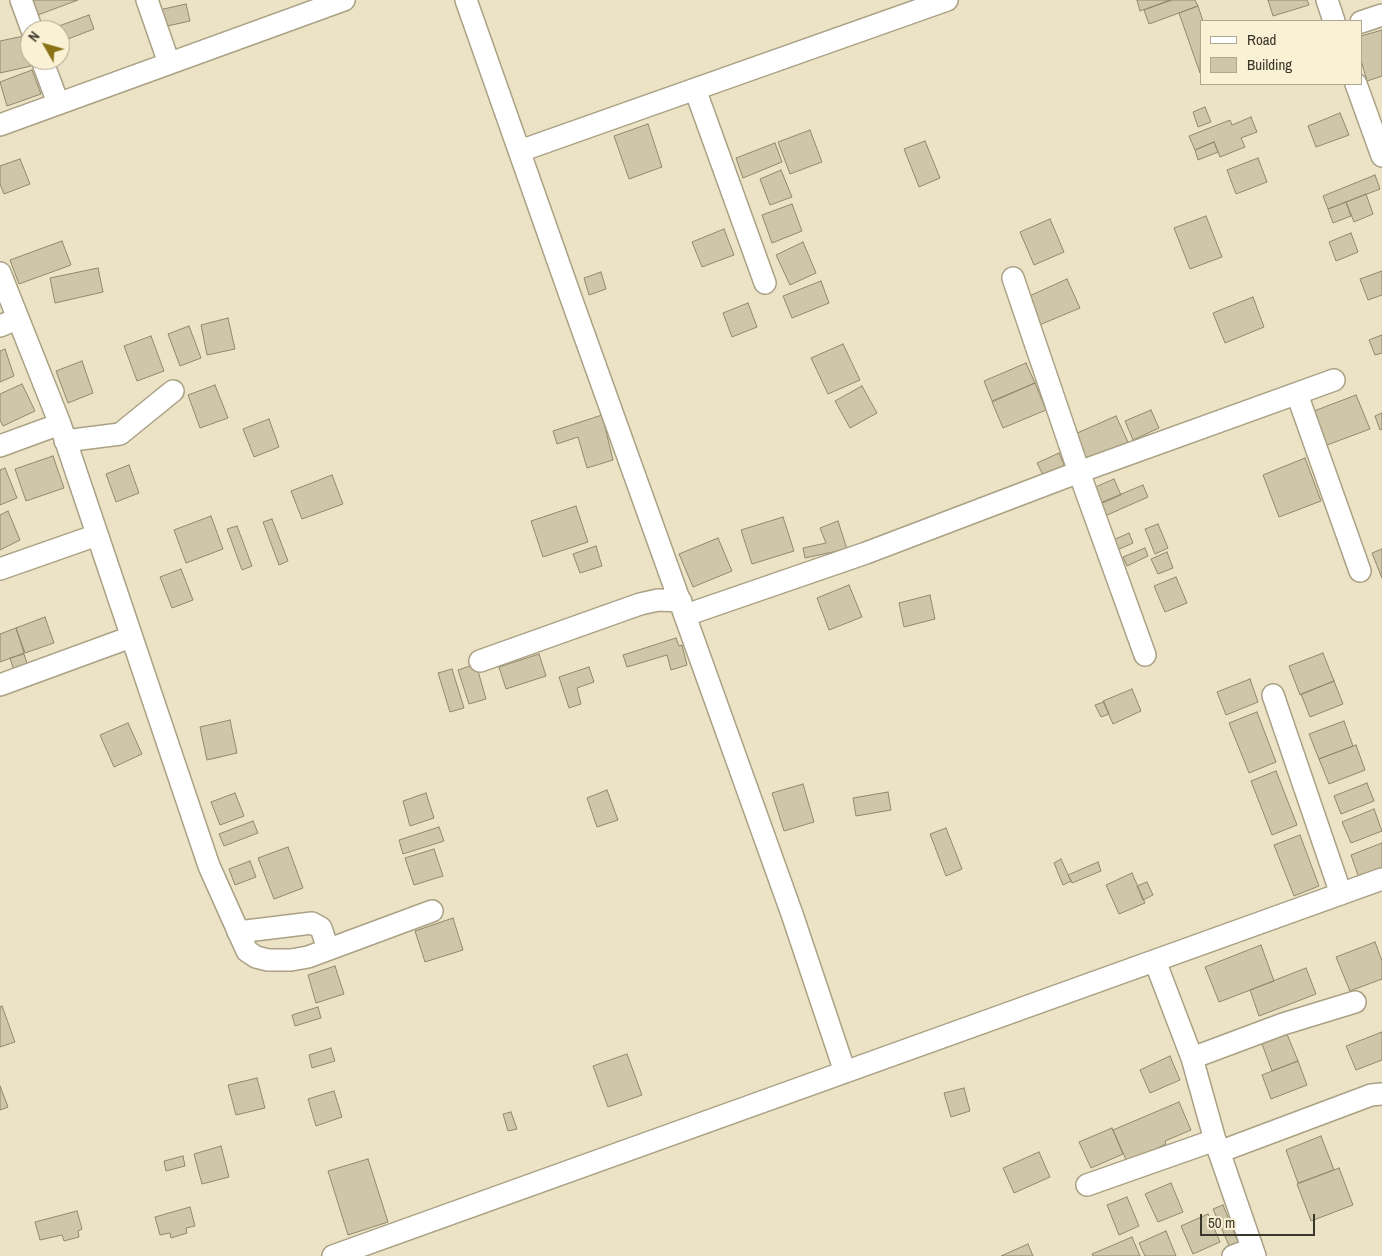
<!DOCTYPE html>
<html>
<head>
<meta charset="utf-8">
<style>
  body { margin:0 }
  #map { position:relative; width:1382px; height:1256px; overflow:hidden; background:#ece3c6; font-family:"Archivo Narrow",sans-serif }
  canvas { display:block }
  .legend { position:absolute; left:1200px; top:20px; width:162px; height:65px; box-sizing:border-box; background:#faf0d3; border:1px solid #ada690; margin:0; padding:6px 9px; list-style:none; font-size:15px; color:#3a362b }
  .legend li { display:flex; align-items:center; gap:10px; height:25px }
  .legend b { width:25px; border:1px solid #ada690 }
  .north { position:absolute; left:20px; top:20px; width:50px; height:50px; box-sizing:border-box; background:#faf0d3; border:1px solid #ada690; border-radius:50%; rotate:308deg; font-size:14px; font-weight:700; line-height:20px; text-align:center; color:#3a362b }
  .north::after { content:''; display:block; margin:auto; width:18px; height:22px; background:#897315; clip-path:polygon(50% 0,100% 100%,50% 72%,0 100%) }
  .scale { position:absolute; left:1200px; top:1214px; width:115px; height:22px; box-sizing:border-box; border:2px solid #3a362b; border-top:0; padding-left:6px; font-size:15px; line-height:18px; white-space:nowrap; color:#3a362b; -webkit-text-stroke:4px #faf0d3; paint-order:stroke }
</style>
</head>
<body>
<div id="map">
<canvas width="1382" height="1256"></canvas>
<ul class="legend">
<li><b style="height:6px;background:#fff"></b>Road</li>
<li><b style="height:14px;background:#cfc6a9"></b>Building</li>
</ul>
<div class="north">N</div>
<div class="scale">50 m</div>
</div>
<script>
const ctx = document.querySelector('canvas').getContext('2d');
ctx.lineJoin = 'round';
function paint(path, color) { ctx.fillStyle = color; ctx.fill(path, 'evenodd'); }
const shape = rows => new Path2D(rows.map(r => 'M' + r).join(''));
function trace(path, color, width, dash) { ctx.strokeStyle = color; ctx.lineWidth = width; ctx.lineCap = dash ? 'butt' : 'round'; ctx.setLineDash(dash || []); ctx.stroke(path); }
const building = shape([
  [32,0,78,0,38,15,32,0],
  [1137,0,1170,0,1140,11,1137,0],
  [1172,0,1195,0,1198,6,1149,24,1144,10,1172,0],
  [1268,0,1307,0,1309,5,1273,16,1268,0],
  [186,4,190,21,163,27,159,10,186,4],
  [1198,6,1203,21,1201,21,1200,73,1179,13,1198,6],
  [89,15,94,29,60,42,60,30,48,30,89,15],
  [1382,30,1382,76,1367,81,1361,60,1361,36,1382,30],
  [24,36,31,66,0,73,0,41,24,36],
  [32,70,41,94,7,106,0,82,32,70],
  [1205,107,1211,122,1198,127,1193,112,1205,107],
  [1340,113,1349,135,1316,147,1308,126,1340,113],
  [1251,117,1257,132,1241,138,1245,147,1220,157,1214,142,1195,150,1189,136,1230,120,1232,125,1251,117],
  [648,124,662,167,629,179,614,136,648,124],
  [810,130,822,162,790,174,778,142,810,130],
  [925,141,940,178,919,187,904,149,925,141],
  [1214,142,1218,152,1198,160,1195,150,1214,142],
  [775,143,782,162,743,178,736,158,775,143],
  [1258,158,1267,182,1236,194,1227,170,1258,158],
  [20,159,30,184,4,194,0,184,0,166,20,159],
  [781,170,792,197,770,205,760,179,781,170],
  [1375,175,1380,189,1328,209,1323,196,1375,175],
  [1366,194,1373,214,1354,222,1346,202,1366,194],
  [1346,202,1351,216,1333,223,1328,209,1346,202],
  [792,204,802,231,772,243,762,215,792,204],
  [1206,216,1222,257,1190,269,1174,228,1206,216],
  [1050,219,1064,252,1034,265,1020,232,1050,219],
  [724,229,734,255,702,267,692,242,724,229],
  [1351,233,1358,252,1336,261,1329,242,1351,233],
  [62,241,71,265,19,284,10,260,62,241],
  [803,242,816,273,790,285,776,255,803,242],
  [98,268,103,292,55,303,50,278,98,268],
  [1382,271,1382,295,1368,300,1360,279,1382,271],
  [601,272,606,289,589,295,584,278,601,272],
  [1067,279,1080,308,1037,326,1025,298,1067,279],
  [821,281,829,303,792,318,783,296,821,281],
  [1253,297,1264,327,1225,343,1213,313,1253,297],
  [748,303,757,327,732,337,723,313,748,303],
  [228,318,235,349,207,355,201,325,228,318],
  [189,326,201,358,180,366,168,334,189,326],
  [1382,335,1382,353,1375,355,1369,340,1382,335],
  [151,336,164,371,137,381,124,346,151,336],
  [843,344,860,380,828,394,811,358,843,344],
  [5,349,14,376,0,382,0,351,5,349],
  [82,361,93,393,68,403,56,371,82,361],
  [1026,363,1035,383,992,401,984,381,1026,363],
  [1035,383,1046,410,1003,428,992,402,1035,383],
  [22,384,35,411,3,426,0,420,0,394,22,384],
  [215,385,228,418,200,428,188,395,215,385],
  [862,386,877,413,850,428,835,401,862,386],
  [1356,395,1370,429,1327,445,1314,411,1356,395],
  [1151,410,1159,428,1133,440,1125,421,1151,410],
  [1382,413,1382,429,1380,430,1375,416,1382,413],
  [602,415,613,460,587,468,578,437,557,444,553,431,602,415],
  [1116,416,1128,442,1086,460,1075,434,1116,416],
  [269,419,279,447,254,457,243,429,269,419],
  [1059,453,1065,467,1044,477,1037,463,1059,453],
  [53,456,64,488,26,501,15,469,53,456],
  [1305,458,1321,501,1279,517,1263,475,1305,458],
  [129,465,139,493,116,502,106,474,129,465],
  [5,468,17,498,0,505,0,470,5,468],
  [332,475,343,504,302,519,291,491,332,475],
  [1114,479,1121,495,1100,504,1093,488,1114,479],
  [1143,485,1148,497,1105,516,1100,503,1143,485],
  [576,506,588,542,543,557,531,521,576,506],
  [8,511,20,540,0,550,0,515,8,511],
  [211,516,223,549,186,563,174,530,211,516],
  [783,517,794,551,752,564,741,530,783,517],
  [272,519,288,561,279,565,263,522,272,519],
  [838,521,847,549,805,558,803,548,826,543,820,528,838,521],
  [1158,524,1168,548,1155,554,1145,529,1158,524],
  [237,526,252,566,242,570,227,529,237,526],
  [1129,533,1133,543,1115,551,1111,541,1129,533],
  [718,538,732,571,693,587,679,554,718,538],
  [596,546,602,566,580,573,573,554,596,546],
  [1145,548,1148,556,1127,566,1123,557,1145,548],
  [1382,549,1382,578,1372,553,1382,549],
  [1167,552,1173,568,1158,574,1151,559,1167,552],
  [181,569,193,600,172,608,160,577,181,569],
  [1176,577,1187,603,1165,612,1154,586,1176,577],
  [849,585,862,617,829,630,817,598,849,585],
  [930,595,935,619,904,627,899,603,930,595],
  [45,617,54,643,25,653,16,628,45,617],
  [16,628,24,653,0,662,0,634,16,628],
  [676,638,679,646,682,645,687,665,671,670,667,655,627,667,623,655,676,638],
  [1323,653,1334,681,1300,695,1289,666,1323,653],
  [24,654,29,669,15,674,10,658,24,654],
  [539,654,546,676,506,689,499,667,539,654],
  [476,664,486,699,469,704,458,670,476,664],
  [589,667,594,682,577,688,581,704,569,708,559,677,589,667],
  [452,669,464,708,450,712,438,673,452,669],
  [1250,679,1258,702,1226,715,1217,692,1250,679],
  [1334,681,1343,704,1310,717,1301,694,1334,681],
  [1132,689,1141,711,1113,724,1103,701,1132,689],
  [1104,702,1109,714,1101,717,1095,705,1104,702],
  [1257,712,1276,762,1249,773,1229,723,1257,712],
  [230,720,237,753,207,760,200,727,230,720],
  [1344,721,1353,746,1319,759,1309,734,1344,721],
  [128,723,142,754,114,767,100,735,128,723],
  [1356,745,1365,770,1329,784,1319,759,1356,745],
  [1276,771,1297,825,1272,835,1251,781,1276,771],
  [1367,783,1374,801,1341,814,1334,796,1367,783],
  [803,784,814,822,784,831,772,793,803,784],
  [607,790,618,820,597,827,587,798,607,790],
  [888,792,891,810,856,816,853,798,888,792],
  [235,793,244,816,220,825,211,802,235,793],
  [426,793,434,818,410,826,403,801,426,793],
  [1374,809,1382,831,1351,843,1342,822,1374,809],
  [253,821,258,833,224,846,219,834,253,821],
  [439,827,444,841,403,854,399,840,439,827],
  [946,828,962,869,946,876,930,834,946,828],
  [1300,835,1319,886,1294,896,1274,845,1300,835],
  [1382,843,1382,869,1359,878,1351,855,1382,843],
  [288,847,303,888,274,899,258,858,288,847],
  [434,849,443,876,414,885,405,858,434,849],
  [1061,859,1071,881,1063,885,1054,863,1061,859],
  [250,861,256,877,235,885,229,869,250,861],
  [1098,862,1101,871,1072,883,1068,875,1098,862],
  [1132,873,1145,903,1119,914,1106,885,1132,873],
  [1147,882,1153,895,1143,900,1137,886,1147,882],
  [453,918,463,950,425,962,415,931,453,918],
  [1375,942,1382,961,1382,979,1350,991,1336,957,1375,942],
  [1261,945,1274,981,1219,1002,1205,967,1261,945],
  [335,966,344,994,316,1003,308,975,335,966],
  [1306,968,1316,994,1259,1016,1250,990,1306,968],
  [2,1006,15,1042,0,1047,0,1007,2,1006],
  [318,1007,321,1018,295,1026,292,1015,318,1007],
  [1382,1032,1382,1060,1356,1070,1346,1046,1382,1032],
  [1287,1034,1298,1061,1272,1071,1262,1044,1287,1034],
  [331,1048,335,1061,312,1068,309,1055,331,1048],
  [627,1054,642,1095,608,1107,593,1066,627,1054],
  [1170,1056,1180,1080,1150,1093,1140,1070,1170,1056],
  [1298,1061,1307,1085,1271,1099,1262,1075,1298,1061],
  [257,1078,265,1108,236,1115,228,1085,257,1078],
  [0,1086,8,1107,0,1110,0,1086],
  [964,1088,970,1111,951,1117,944,1093,964,1088],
  [334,1091,342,1117,316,1126,308,1099,334,1091],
  [1179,1102,1191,1130,1165,1141,1166,1144,1127,1162,1113,1130,1179,1102],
  [511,1112,517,1129,508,1131,503,1114,511,1112],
  [1112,1128,1123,1154,1091,1168,1079,1142,1112,1128],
  [1321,1136,1334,1170,1298,1183,1286,1150,1321,1136],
  [221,1146,229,1177,202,1184,194,1154,221,1146],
  [1039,1152,1050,1177,1014,1193,1003,1168,1039,1152],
  [183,1156,185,1166,166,1171,164,1161,183,1156],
  [368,1159,388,1222,348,1235,328,1171,368,1159],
  [1339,1168,1353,1205,1311,1221,1297,1184,1339,1168],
  [1171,1183,1183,1212,1158,1222,1145,1194,1171,1183],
  [1127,1197,1139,1226,1119,1235,1107,1205,1127,1197],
  [1223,1205,1240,1247,1231,1250,1213,1209,1223,1205],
  [190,1207,195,1226,186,1228,187,1233,171,1238,170,1233,160,1235,155,1217,190,1207],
  [77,1211,82,1229,78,1231,79,1237,64,1241,62,1235,40,1240,35,1222,77,1211],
  [1208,1214,1220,1242,1193,1254,1181,1226,1208,1214],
  [1166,1231,1176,1256,1145,1256,1139,1243,1166,1231],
  [1132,1237,1140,1256,1093,1256,1092,1254,1132,1237],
  [1028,1244,1033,1256,1001,1256,1028,1244]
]);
const minor = shape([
  [21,0,32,30],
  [147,0,169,63],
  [466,0,571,298,792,914,845,1072],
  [1327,0,1334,21],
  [1361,22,1382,15],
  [42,60,58,103],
  [1356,84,1382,156],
  [695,89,765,283],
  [0,125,344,0],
  [520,151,947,0],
  [0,273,60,424,209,866,247,951,256,957,268,960,291,960,308,957,432,911],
  [1013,278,1079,472,1145,655],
  [0,326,17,319],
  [1297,394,1360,571],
  [65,441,120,434,173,391],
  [0,446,60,424],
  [0,569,97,535],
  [686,615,866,553,1079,472,1334,380],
  [480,661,640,604,658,600,681,601],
  [0,685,131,637],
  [1273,695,1341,894],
  [238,932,312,923,321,928,328,949],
  [1155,961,1192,1058,1215,1140,1255,1256],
  [1192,1058,1283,1024,1355,1002],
  [1219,1152,1371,1095,1382,1094],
  [1087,1185,1215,1140],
  [333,1256,1382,879],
  [1233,1256,1252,1249]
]);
paint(building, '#cfc6a9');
trace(building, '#91886d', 1);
trace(minor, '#aaa185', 24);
trace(minor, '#fff', 21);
</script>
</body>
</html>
